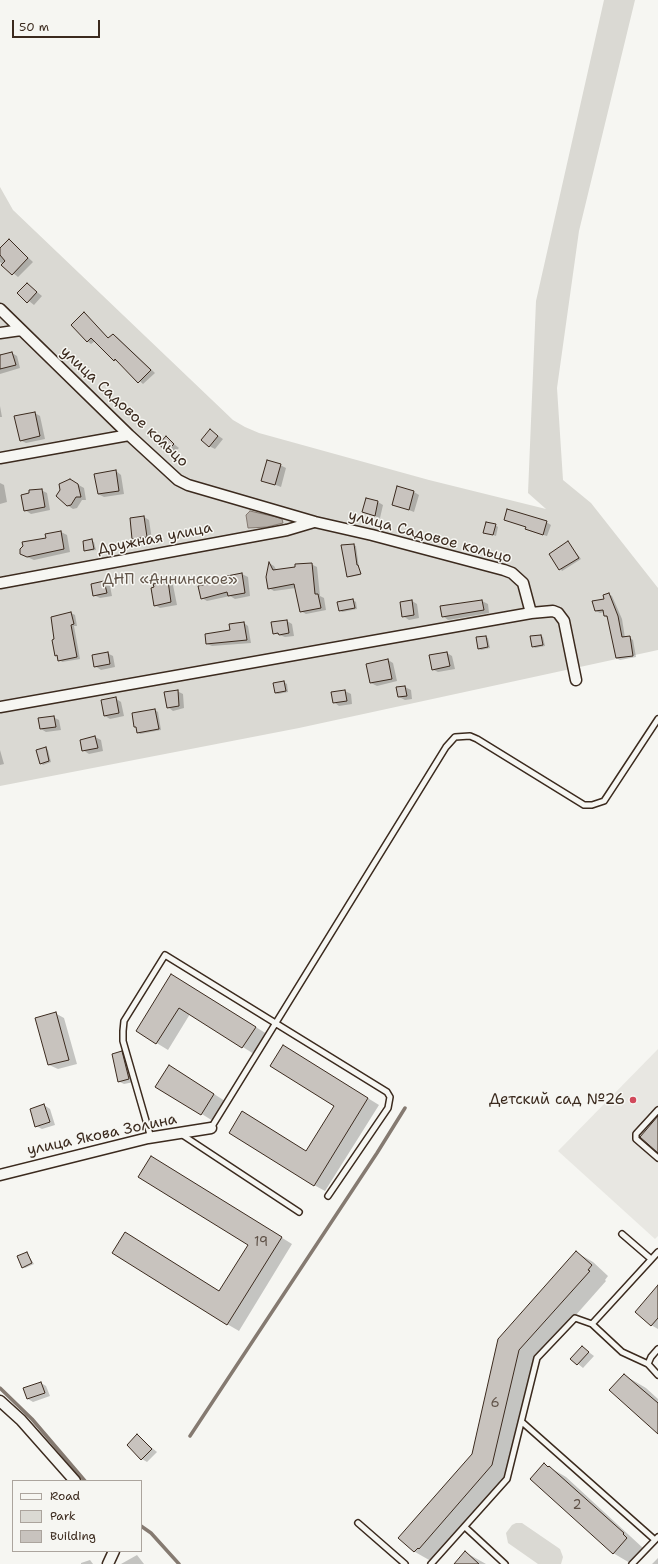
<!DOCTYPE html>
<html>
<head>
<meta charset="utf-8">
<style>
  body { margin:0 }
  #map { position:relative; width:658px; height:1564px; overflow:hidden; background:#f6f6f2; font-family:"Shantell Sans",sans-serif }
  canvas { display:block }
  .legend { position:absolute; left:12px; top:1480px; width:130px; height:72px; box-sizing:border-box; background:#f6f6f2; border:1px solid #aba49d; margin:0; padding:5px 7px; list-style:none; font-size:12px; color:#3b2a1e }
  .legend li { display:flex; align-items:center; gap:8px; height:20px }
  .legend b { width:20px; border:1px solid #aba49d }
  .scale { position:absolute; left:12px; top:20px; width:88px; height:18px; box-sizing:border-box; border:2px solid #3b2a1e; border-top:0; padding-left:5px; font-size:12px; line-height:14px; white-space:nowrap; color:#3b2a1e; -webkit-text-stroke:3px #f6f6f2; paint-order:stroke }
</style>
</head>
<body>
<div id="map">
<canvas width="658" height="1564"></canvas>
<ul class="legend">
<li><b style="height:5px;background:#f6f6f2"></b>Road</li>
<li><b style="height:11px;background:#dad9d3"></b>Park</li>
<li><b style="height:11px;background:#c8c3be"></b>Building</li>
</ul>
<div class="scale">50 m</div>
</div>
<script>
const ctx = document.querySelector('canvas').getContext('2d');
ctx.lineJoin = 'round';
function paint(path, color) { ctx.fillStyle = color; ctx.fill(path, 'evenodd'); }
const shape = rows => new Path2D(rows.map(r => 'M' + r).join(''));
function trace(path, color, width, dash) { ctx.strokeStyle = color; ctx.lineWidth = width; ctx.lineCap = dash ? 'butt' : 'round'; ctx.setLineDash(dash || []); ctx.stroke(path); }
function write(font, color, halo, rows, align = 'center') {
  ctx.font = font + ' "Shantell Sans",sans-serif'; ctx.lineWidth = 3; ctx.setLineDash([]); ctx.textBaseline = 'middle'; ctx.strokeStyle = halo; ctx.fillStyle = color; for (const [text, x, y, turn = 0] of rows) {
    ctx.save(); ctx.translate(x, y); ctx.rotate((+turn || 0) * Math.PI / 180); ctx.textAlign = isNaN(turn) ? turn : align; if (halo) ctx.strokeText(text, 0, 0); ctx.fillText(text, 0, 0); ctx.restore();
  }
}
const built = shape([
  [658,1049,658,1236,655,1239,558,1151]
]);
const green = shape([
  [604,0,635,0,579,231,557,388,563,480,591,503,658,588,658,650,299,728,0,786,0,187,13,210,233,420,245,427,259,433,429,480,546,509,528,493,536,301],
  [516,1523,522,1523,560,1549,563,1557,561,1564,538,1564,508,1543,506,1533,512,1525]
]);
const water = shape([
  [250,511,276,517,282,519,283,523,267,527,248,528,246,515,250,511]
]);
const shadow = shape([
  [9,240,33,262,18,277,0,262,0,249],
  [27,284,42,296,34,305,19,293],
  [84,313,109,339,113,335,117,337,155,373,143,384,119,362,114,360,95,341,91,344,87,341],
  [12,353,17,356,20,368,0,374,0,354,3,355],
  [0,406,2,417,0,417],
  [35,413,40,416,45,439,26,443,20,440],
  [210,430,223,439,215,449,209,446],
  [166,438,179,448,172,454,167,451],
  [280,465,286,468,281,487,263,480],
  [116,471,121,475,124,494,104,497,98,494],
  [70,480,84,488,86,500,82,500,77,508,73,509,67,505],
  [0,483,4,485,7,502,0,504],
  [41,490,47,493,50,510,31,514,25,510],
  [414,492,419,495,414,512,393,504],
  [378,502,383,505,380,518,363,512],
  [144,517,149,520,152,540,139,542,133,538],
  [505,519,546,522,551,525,547,536,530,531,526,529,527,527],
  [495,525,498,527,496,536,484,532],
  [61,532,67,535,70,552,34,560,27,557,47,539],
  [91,540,94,542,96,550,88,551,85,550],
  [568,543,581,559,562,571,550,554],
  [353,545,356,546,360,575,350,577,348,576],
  [269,563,274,566,277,571,311,564,317,567,320,596,324,598,326,610,306,614,301,611,296,588,274,591,269,588],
  [242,574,248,577,250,596,235,599,230,596,207,601,202,598,226,581,228,577],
  [104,582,110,586,112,596,100,598,94,595],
  [167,582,173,585,177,605,160,608,155,605],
  [608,594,612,596,622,619,625,638,629,637,633,640,636,657,620,660,616,658,608,618,605,616,604,612,600,613,596,611],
  [353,600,356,602,357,609,342,612,340,610,338,603],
  [412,601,417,604,419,618,409,620,403,616],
  [482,601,488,604,489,613,448,620,443,616,441,607],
  [71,613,75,615,77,626,74,626,80,659,62,662,56,655,56,640,52,618],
  [287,621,292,624,294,636,285,637,274,633],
  [244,623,248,626,251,643,212,646,207,644],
  [541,636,543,637,545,646,535,648,533,646],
  [485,637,488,638,490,648,481,650,478,648],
  [107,653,113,656,115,667,101,670,95,666],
  [447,653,452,656,455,669,438,672,432,669],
  [388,660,393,663,397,681,377,686,371,683],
  [284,682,287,684,288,692,278,694,275,693],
  [405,687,411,690,412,699,405,700,399,697],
  [177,691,183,694,184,708,173,711,168,707],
  [345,691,351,694,352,704,339,706,334,702],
  [115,698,121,702,124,716,110,719,105,716],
  [155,710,158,712,161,730,140,734,138,732,133,714],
  [53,717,59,720,61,730,46,732,41,729],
  [95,737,101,740,103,751,89,754,83,750],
  [46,748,48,750,51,762,43,765,41,763],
  [0,750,4,764,0,765],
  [183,982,267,1034,254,1054,190,1014,168,1050,137,1031],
  [55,1013,64,1018,77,1064,58,1069,49,1065],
  [122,1052,127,1056,134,1082,124,1084,118,1081],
  [295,1053,379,1105,325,1191,314,1185,307,1152,336,1106],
  [181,1073,225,1101,213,1121,157,1086],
  [44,1105,50,1109,55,1125,42,1129,36,1126],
  [163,1164,292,1244,239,1331,227,1324,137,1240,220,1292,249,1245],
  [576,1252,593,1262,608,1276,605,1280,606,1281,536,1360,509,1474,431,1561,415,1552,400,1538,473,1455,499,1340],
  [27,1253,34,1264,25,1268,23,1267],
  [658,1287,658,1329,651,1325],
  [582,1347,594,1356,583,1368,572,1359],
  [624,1375,646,1388,658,1399,658,1433],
  [41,1383,46,1386,50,1396,33,1402,28,1399],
  [137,1436,157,1452,147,1462,142,1459],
  [544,1464,566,1477,643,1548,630,1563,613,1553],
  [465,1552,470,1555,486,1564,455,1564],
  [137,1555,144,1564,121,1564],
  [658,1558,658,1564,652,1564],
  [90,1560,93,1564,81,1564,81,1563]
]);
const stream = shape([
  [0,1388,32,1419,85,1481],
  [190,1436,377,1153,405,1108],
  [141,1526,151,1533,179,1564]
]);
const building = shape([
  [9,239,28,258,12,275,1,265,5,261,0,255,0,248,9,239],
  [27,283,37,292,27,303,17,293,27,283],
  [84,312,108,338,113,334,151,370,138,383,115,359,114,361,91,338,87,342,71,325,84,312],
  [12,352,16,365,0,369,0,355,12,352],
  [35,412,40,436,20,441,14,416,35,412],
  [210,429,218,436,209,447,201,440,210,429],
  [166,436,174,444,166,452,159,444,166,436],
  [267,460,281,464,275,485,261,481,267,460],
  [116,470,119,491,98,494,94,474,116,470],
  [70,479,78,484,81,497,76,497,71,505,67,506,56,496,60,490,59,484,70,479],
  [397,486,414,491,409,510,392,505,397,486],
  [42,489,45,507,24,511,21,495,29,493,29,490,42,489],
  [366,498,378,501,375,516,362,512,366,498],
  [507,509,547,521,543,535,525,529,526,527,504,520,507,509],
  [144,516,147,537,132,539,130,518,144,516],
  [486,522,496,524,493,535,483,533,486,522],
  [61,531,64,549,27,557,20,554,20,549,23,546,22,542,46,538,45,534,61,531],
  [92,539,94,549,84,551,83,541,92,539],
  [568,541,579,558,559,570,549,554,568,541],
  [354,544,357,565,358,565,361,574,347,577,341,545,354,544],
  [269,562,273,570,295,567,295,564,312,563,315,594,318,594,321,608,300,612,294,584,268,589,266,577,269,562],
  [242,573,245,593,228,596,227,592,201,599,198,586,225,580,227,576,242,573],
  [104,581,107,593,93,596,91,584,104,581],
  [168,581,171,602,154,606,151,588,154,587,153,584,168,581],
  [609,593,618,616,622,637,630,636,633,656,616,658,607,616,604,616,603,610,595,611,592,601,604,599,603,595,609,593],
  [353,599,355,608,339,611,337,602,353,599],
  [412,600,414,615,402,617,400,602,412,600],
  [482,600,484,610,442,617,440,606,482,600],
  [71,612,74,624,71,625,77,657,58,661,57,655,55,656,52,640,54,639,51,617,71,612],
  [287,620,289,633,279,635,278,633,273,634,271,622,287,620],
  [244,622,247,640,206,644,205,634,230,630,229,624,244,622],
  [541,635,543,645,532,647,530,636,541,635],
  [486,636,488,647,478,649,476,637,486,636],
  [108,652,110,664,94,667,92,655,108,652],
  [447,652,450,666,432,670,429,655,447,652],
  [388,659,392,679,370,683,366,664,388,659],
  [284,681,286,691,275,693,273,683,284,681],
  [405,686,407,696,398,697,396,687,405,686],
  [178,690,179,706,167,708,164,692,178,690],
  [345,690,347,701,333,703,331,692,345,690],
  [116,697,119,713,104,716,101,700,116,697],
  [155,709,159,729,137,733,136,727,134,727,132,713,155,709],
  [54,716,56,727,40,729,38,718,54,716],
  [95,736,98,748,82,751,80,740,95,736],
  [46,747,49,761,40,764,36,750,46,747],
  [171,974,256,1027,242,1048,179,1008,156,1044,136,1031,171,974],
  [56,1012,69,1060,48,1065,35,1018,56,1012],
  [283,1045,368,1098,314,1186,229,1133,242,1111,306,1151,334,1106,270,1066,283,1045],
  [122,1051,129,1079,118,1082,112,1054,122,1051],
  [169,1065,214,1094,201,1115,155,1087,169,1065],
  [44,1104,50,1122,35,1127,30,1109,44,1104],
  [658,1116,658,1153,640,1137,658,1116],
  [151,1156,282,1237,227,1325,112,1253,125,1232,219,1291,248,1245,138,1177,151,1156],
  [576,1251,592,1265,588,1270,590,1271,519,1350,492,1465,419,1549,418,1548,414,1552,398,1538,472,1454,498,1339,576,1251],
  [27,1252,32,1263,22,1268,17,1256,27,1252],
  [658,1285,658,1318,651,1326,635,1312,658,1285],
  [582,1346,589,1352,577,1365,570,1359,582,1346],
  [624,1374,658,1403,658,1434,609,1390,624,1374],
  [41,1382,45,1393,27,1399,23,1388,41,1382],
  [137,1434,152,1449,141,1460,127,1445,137,1434],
  [544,1463,548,1467,549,1466,624,1533,623,1534,627,1538,613,1554,530,1479,544,1463],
  [465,1551,479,1564,454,1564,465,1551]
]);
const lane = shape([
  [658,1110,636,1134,636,1139,658,1158],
  [211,1128,446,747,455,737,470,736,477,739,584,805,592,805,604,801,658,719],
  [181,1134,299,1212],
  [151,1138,123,1041,123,1031,124,1021,165,955,387,1092,390,1097,388,1108,328,1196],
  [622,1234,651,1259],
  [658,1252,592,1324,622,1352,648,1364,658,1375],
  [648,1364,651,1357,658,1349],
  [522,1422,655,1540],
  [358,1523,405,1564],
  [465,1527,505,1564],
  [431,1564,507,1479,537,1358,575,1318,592,1324],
  [632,1564,658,1537]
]);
const street = shape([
  [0,309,129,435,178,480,188,485,315,522,372,535,504,570,512,573,523,583,531,613],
  [0,333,21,330],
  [0,458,129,435],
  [0,583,287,530,314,522],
  [0,707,531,613,553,611,558,613,564,621,576,680],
  [0,1175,148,1138,211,1128],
  [0,1401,21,1420,75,1481],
  [108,1564,114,1551]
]);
const markers = [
  [633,1100,4,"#d1495b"]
];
const numberNames = [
  ["19",261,1243],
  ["6",495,1404],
  ["2",577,1506]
];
const streetNames = [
  ["улица Садовое кольцо",124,407,43],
  ["улица Садовое кольцо",430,537,15],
  ["Дружная улица",155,539,-11],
  ["улица Якова Золина",102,1135,-12]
];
const parkNames = [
  ["ДНП «Аннинское»",170,580]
];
const poiNames = [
  ["Детский сад №26",625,1100]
];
paint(built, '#e8e7e2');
paint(green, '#dad9d3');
paint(water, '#b6b0a9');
trace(water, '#857a71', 1);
paint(shadow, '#0003');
trace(stream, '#857a71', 3.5);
paint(building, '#c8c3be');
trace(building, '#3b2a1e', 1);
trace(lane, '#3b2a1e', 8);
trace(street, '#3b2a1e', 13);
trace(lane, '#f6f6f2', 5);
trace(street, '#f6f6f2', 10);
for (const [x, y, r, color] of markers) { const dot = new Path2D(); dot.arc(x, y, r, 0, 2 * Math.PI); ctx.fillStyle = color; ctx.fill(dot); trace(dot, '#f6f6f2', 1.5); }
write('13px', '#5e5046', null, numberNames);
write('15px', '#3b2a1e', '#f6f6f2', streetNames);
write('15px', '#63564b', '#f6f6f2', parkNames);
write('15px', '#3b2a1e', '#f6f6f2', poiNames, 'right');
</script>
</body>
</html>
